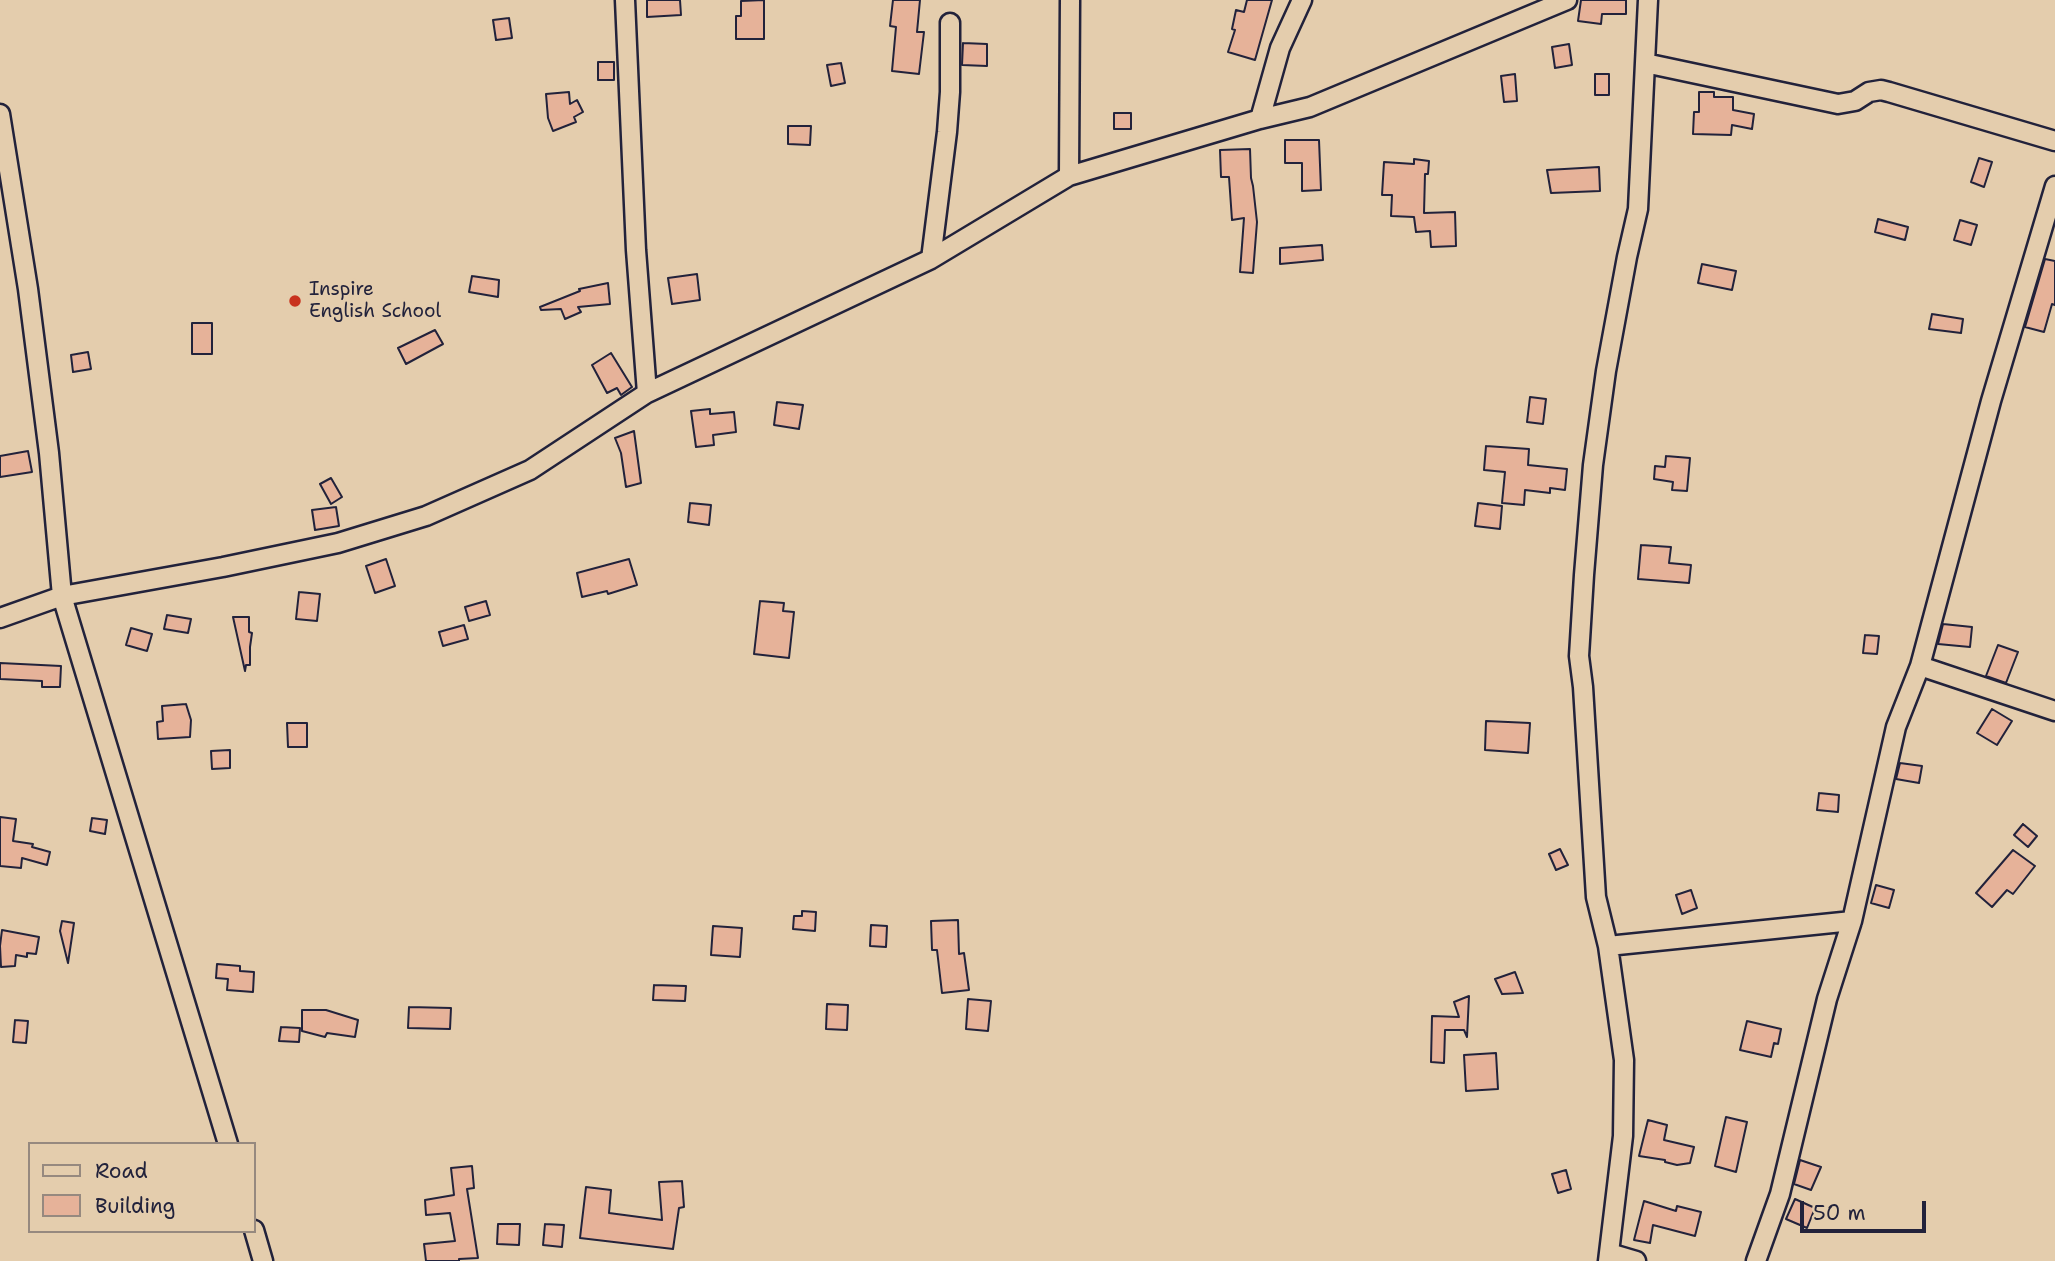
<!DOCTYPE html>
<html>
<head>
<meta charset="utf-8">
<style>
  body { margin:0 }
  #map { position:relative; width:2055px; height:1261px; overflow:hidden; background:#e4cdad; font-family:"Shantell Sans",sans-serif }
  canvas { display:block }
  .legend { position:absolute; left:28px; top:1142px; width:228px; height:91px; box-sizing:border-box; background:#e4cdad; border:2px solid #96897f; margin:0; padding:9px 12px; list-style:none; font-size:21px; color:#22223b }
  .legend li { display:flex; align-items:center; gap:14px; height:35px }
  .legend b { width:35px; border:2px solid #96897f }
  .scale { position:absolute; left:1800px; top:1201px; width:126px; height:32px; box-sizing:border-box; border:4px solid #22223b; border-top:0; padding-left:9px; font-size:21px; line-height:24px; white-space:nowrap; color:#22223b; -webkit-text-stroke:5px #e4cdad; paint-order:stroke }
</style>
</head>
<body>
<div id="map">
<canvas width="2055" height="1261"></canvas>
<ul class="legend">
<li><b style="height:9px;background:#e4cdad"></b>Road</li>
<li><b style="height:19px;background:#e6b299"></b>Building</li>
</ul>
<div class="scale">50 m</div>
</div>
<script>
const ctx = document.querySelector('canvas').getContext('2d');
ctx.lineJoin = 'round';
function paint(path, color) { ctx.fillStyle = color; ctx.fill(path, 'evenodd'); }
const shape = rows => new Path2D(rows.map(r => 'M' + r).join(''));
function trace(path, color, width, dash) { ctx.strokeStyle = color; ctx.lineWidth = width; ctx.lineCap = dash ? 'butt' : 'round'; ctx.setLineDash(dash || []); ctx.stroke(path); }
function write(font, color, halo, rows, align = 'center') {
  ctx.font = font + ' "Shantell Sans",sans-serif'; ctx.lineWidth = 6; ctx.setLineDash([]); ctx.textBaseline = 'middle'; ctx.strokeStyle = halo; ctx.fillStyle = color; for (const [text, x, y, turn = 0] of rows) {
    ctx.save(); ctx.translate(x, y); ctx.rotate((+turn || 0) * Math.PI / 180); ctx.textAlign = isNaN(turn) ? turn : align; if (halo) ctx.strokeText(text, 0, 0); ctx.fillText(text, 0, 0); ctx.restore();
  }
}
const building = shape([
  [647,0,680,0,681,15,647,17,647,0],
  [764,0,764,39,736,39,736,16,741,16,741,1,764,0],
  [893,0,920,0,917,32,924,32,919,74,892,71,896,27,890,26,893,0],
  [1247,0,1272,0,1255,60,1228,52,1235,30,1232,29,1236,10,1244,12,1247,0],
  [1581,0,1626,0,1626,14,1602,14,1601,24,1578,21,1581,0],
  [509,18,512,38,496,40,493,20,509,18],
  [963,43,987,44,987,66,962,65,963,43],
  [1569,44,1572,65,1555,68,1552,47,1569,44],
  [598,62,614,62,614,80,598,80,598,62],
  [841,63,845,83,831,86,827,65,841,63],
  [1515,74,1517,101,1504,102,1501,76,1515,74],
  [1595,74,1609,74,1609,95,1595,95,1595,74],
  [569,92,570,104,577,100,583,112,574,117,576,122,553,131,548,118,546,94,569,92],
  [1699,92,1714,92,1714,97,1733,97,1733,110,1754,114,1752,129,1732,125,1731,135,1693,134,1694,112,1699,112,1699,92],
  [1114,113,1131,113,1131,129,1114,129,1114,113],
  [788,126,811,126,810,145,788,144,788,126],
  [1285,140,1319,140,1321,190,1302,191,1302,163,1285,163,1285,140],
  [1250,149,1251,178,1253,186,1257,222,1253,273,1240,272,1244,218,1232,220,1229,177,1221,177,1220,150,1250,149],
  [1979,158,1992,162,1984,187,1971,182,1979,158],
  [1414,159,1429,161,1428,174,1425,174,1424,213,1455,212,1456,246,1431,247,1430,231,1416,232,1414,217,1391,216,1392,195,1382,195,1384,162,1414,164,1414,159],
  [1599,167,1600,191,1551,193,1547,170,1599,167],
  [1878,219,1908,227,1905,240,1875,232,1878,219],
  [1960,220,1977,225,1971,245,1954,240,1960,220],
  [1322,245,1323,260,1280,264,1280,248,1322,245],
  [2045,259,2055,261,2055,305,2052,304,2044,332,2025,327,2045,259],
  [1702,264,1736,271,1732,290,1698,283,1702,264],
  [697,274,700,300,672,304,668,278,697,274],
  [472,276,499,280,498,297,469,292,472,276],
  [608,283,610,304,578,307,581,312,565,319,561,309,541,310,540,307,580,291,579,289,608,283],
  [1932,314,1963,319,1961,333,1929,329,1932,314],
  [192,323,212,323,212,354,192,354,192,323],
  [435,330,443,344,406,364,398,348,435,330],
  [88,352,91,369,73,372,71,355,88,352],
  [611,353,632,387,621,395,617,388,607,393,592,365,611,353],
  [1530,397,1546,399,1543,424,1527,422,1530,397],
  [777,402,803,405,799,429,774,425,777,402],
  [710,409,710,414,734,412,736,432,713,435,714,445,696,447,691,411,710,409],
  [634,431,641,483,626,487,621,453,615,438,634,431],
  [1486,446,1529,449,1528,465,1567,469,1565,490,1550,488,1550,493,1525,490,1524,505,1502,503,1505,472,1484,470,1486,446],
  [28,451,32,472,0,477,0,456,28,451],
  [1666,456,1690,458,1687,491,1672,490,1673,482,1654,479,1655,466,1665,467,1666,456],
  [331,478,342,497,331,504,320,484,331,478],
  [690,503,711,505,709,525,688,522,690,503],
  [1478,503,1502,506,1500,529,1475,526,1478,503],
  [336,507,339,526,315,530,312,510,336,507],
  [1641,545,1671,547,1669,563,1691,565,1689,583,1638,579,1641,545],
  [386,559,395,586,375,593,366,566,386,559],
  [629,559,637,585,608,594,607,591,582,597,577,573,629,559],
  [299,592,320,594,317,621,296,619,299,592],
  [486,601,490,615,469,621,465,607,486,601],
  [760,601,784,603,783,611,794,612,789,658,754,654,760,601],
  [167,615,191,619,188,633,164,629,167,615],
  [233,617,249,617,249,632,252,633,250,647,250,665,246,665,245,671,233,617],
  [1943,624,1972,627,1970,647,1938,644,1943,624],
  [464,625,468,639,443,646,439,632,464,625],
  [131,628,152,634,147,651,126,645,131,628],
  [1865,635,1879,636,1877,654,1863,653,1865,635],
  [1998,645,2018,652,2006,683,1986,676,1998,645],
  [0,663,61,666,60,687,42,687,42,681,0,679,0,663],
  [186,704,191,720,190,737,158,739,157,722,163,721,162,706,186,704],
  [1992,709,2012,721,1997,745,1977,733,1992,709],
  [1486,721,1530,723,1528,753,1485,750,1486,721],
  [287,723,307,723,307,747,288,747,287,723],
  [230,750,230,768,212,769,211,751,230,750],
  [1900,763,1922,766,1919,783,1896,779,1900,763],
  [1819,793,1839,795,1838,812,1817,810,1819,793],
  [0,817,16,819,13,841,33,844,32,847,50,852,47,865,22,858,21,868,0,866,0,817],
  [92,818,107,820,105,834,90,831,92,818],
  [2023,824,2037,836,2028,847,2014,835,2023,824],
  [1560,849,1568,865,1556,870,1549,854,1560,849],
  [2013,850,2035,866,2013,894,2007,890,1992,907,1976,893,2013,850],
  [1876,885,1894,890,1889,908,1871,903,1876,885],
  [1691,890,1697,908,1682,914,1676,895,1691,890],
  [802,911,816,912,815,931,793,929,794,916,802,916,802,911],
  [958,920,959,954,964,953,969,990,942,993,937,950,932,950,931,921,958,920],
  [62,921,74,923,68,963,60,931,62,921],
  [871,925,887,926,886,947,870,946,871,925],
  [713,926,742,928,740,957,711,955,713,926],
  [2,930,39,937,36,954,27,953,27,957,16,955,15,966,1,967,0,946,2,930],
  [217,964,240,966,240,971,254,972,253,992,227,990,228,979,216,978,217,964],
  [1515,972,1523,993,1502,994,1495,979,1515,972],
  [654,985,686,986,685,1001,653,1000,654,985],
  [1469,996,1467,1037,1464,1030,1445,1030,1444,1063,1431,1062,1432,1016,1459,1017,1454,1002,1469,996],
  [968,999,991,1001,988,1031,966,1029,968,999],
  [827,1004,848,1005,847,1030,826,1029,827,1004],
  [409,1007,451,1008,450,1029,408,1028,409,1007],
  [302,1010,326,1010,358,1020,355,1037,327,1033,325,1037,302,1031,302,1010],
  [15,1020,28,1021,26,1043,13,1042,15,1020],
  [1747,1021,1781,1029,1778,1044,1774,1043,1771,1057,1740,1050,1747,1021],
  [281,1027,300,1028,299,1042,279,1041,281,1027],
  [1496,1053,1498,1089,1466,1091,1464,1055,1496,1053],
  [1726,1117,1747,1122,1736,1172,1715,1166,1726,1117],
  [1648,1120,1667,1125,1664,1140,1694,1147,1690,1163,1677,1165,1665,1162,1665,1160,1639,1156,1648,1120],
  [1800,1160,1821,1167,1811,1190,1794,1184,1800,1160],
  [472,1166,474,1188,467,1189,478,1258,459,1259,459,1261,426,1261,424,1244,455,1241,450,1213,426,1215,425,1200,454,1195,451,1168,472,1166],
  [1566,1170,1571,1189,1558,1193,1552,1174,1566,1170],
  [682,1181,684,1207,679,1208,673,1249,580,1238,586,1187,611,1190,609,1213,662,1220,659,1182,682,1181],
  [1795,1199,1815,1208,1807,1228,1786,1219,1795,1199],
  [1644,1201,1676,1211,1677,1206,1701,1212,1695,1236,1653,1225,1650,1243,1634,1240,1644,1201],
  [498,1224,520,1224,519,1245,497,1244,498,1224],
  [545,1224,564,1225,562,1247,543,1245,545,1224]
]);
const minor = shape([
  [625,0,636,250,647,393],
  [1645,63,1838,104,1855,101,1869,92,1881,90,1889,92,2055,141],
  [0,114,28,289,49,453,62,596,228,1144],
  [1260,119,1280,48,1302,0],
  [1069,176,1070,0],
  [931,259,947,132,950,92,950,23],
  [0,618,62,596,223,567,338,543,426,516,530,470,647,393,931,259,1069,176,1260,119,1310,107,1567,0],
  [1920,666,2055,711],
  [1608,946,1852,921],
  [254,1230,263,1261],
  [1609,1253,1636,1261],
  [1608,1261,1623,1136,1624,1060,1608,946,1596,897,1583,687,1579,656,1584,575,1593,465,1606,371,1627,257,1638,209,1648,0],
  [1756,1261,1780,1194,1827,999,1852,921,1896,727,1920,666,1991,401,2055,186]
]);
const markers = [
  [295,301,7,"#c8321e"]
];
const poiNames = [
  ["Inspire",309,290],
  ["English School",309,312]
];
paint(building, '#e6b299');
trace(building, '#22223b', 2);
trace(minor, '#22223b', 23);
trace(minor, '#e4cdad', 18);
for (const [x, y, r, color] of markers) { const dot = new Path2D(); dot.arc(x, y, r, 0, 2 * Math.PI); ctx.fillStyle = color; ctx.fill(dot); trace(dot, '#e4cdad', 2.5); }
write('19px', '#22223b', '#e4cdad', poiNames, 'left');
</script>
</body>
</html>
